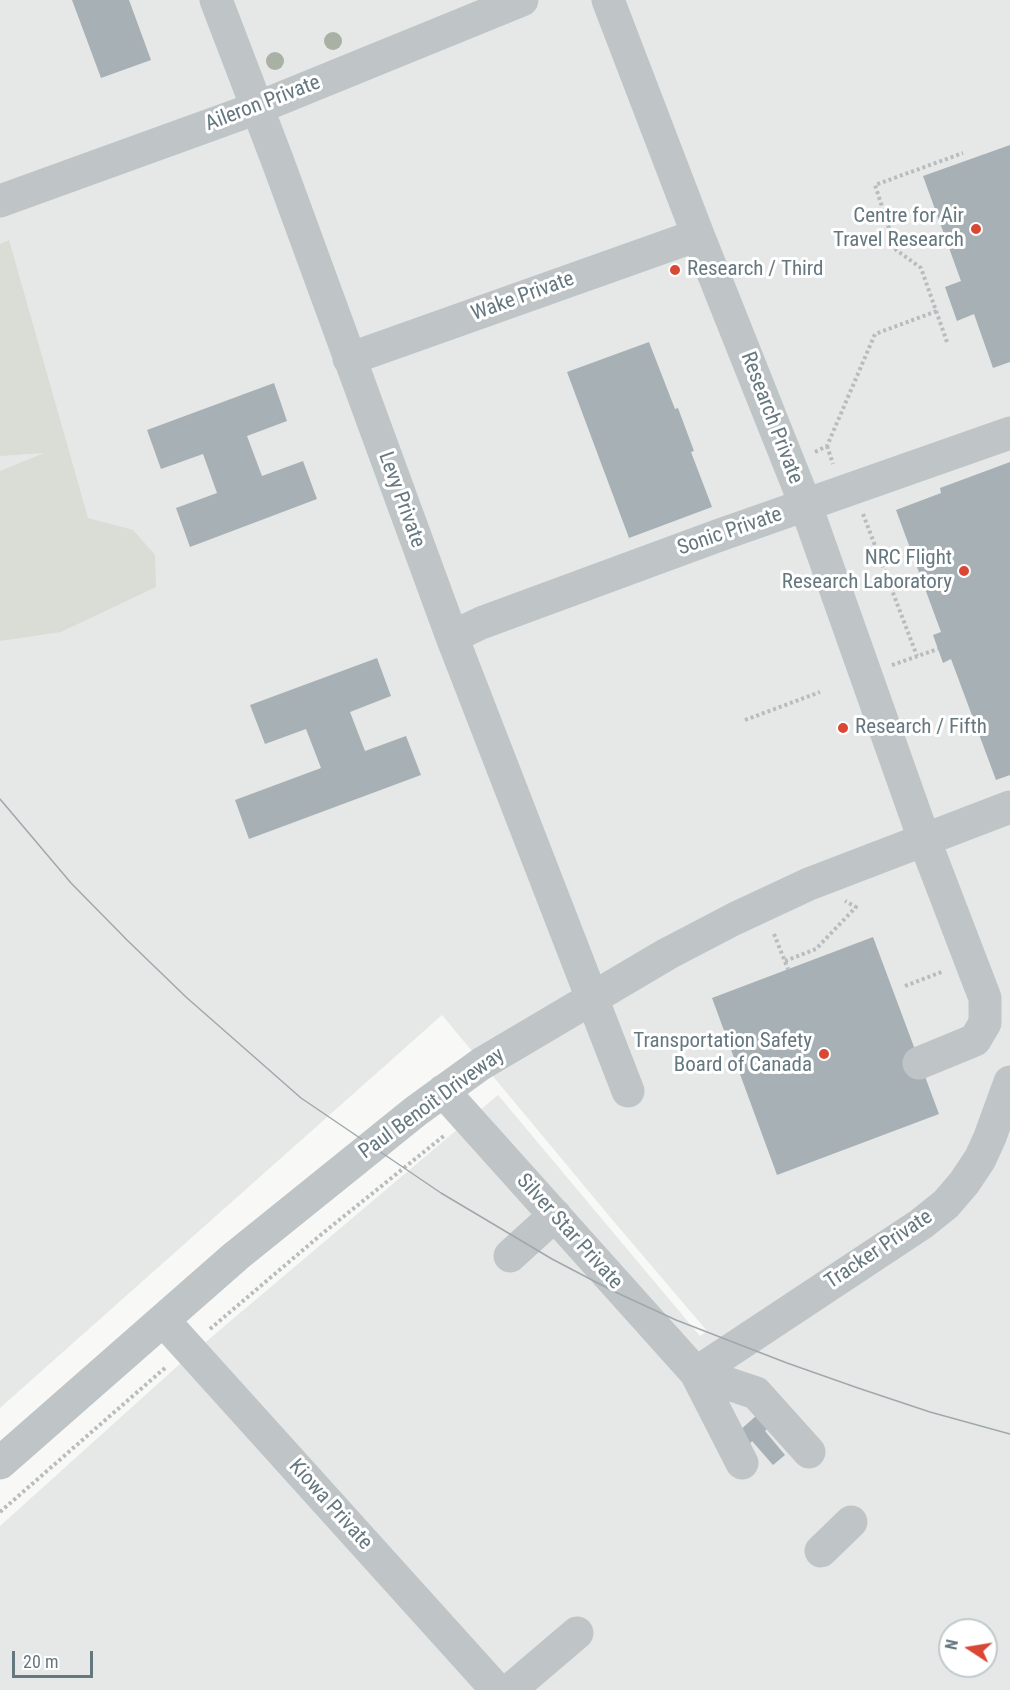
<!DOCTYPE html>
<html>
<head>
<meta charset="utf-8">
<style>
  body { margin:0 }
  #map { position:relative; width:1010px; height:1690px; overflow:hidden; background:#f8f8f6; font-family:"Roboto Condensed",sans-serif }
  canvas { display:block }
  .north { position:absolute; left:938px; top:1618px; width:60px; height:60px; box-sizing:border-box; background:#fff; border:2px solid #c1c9cc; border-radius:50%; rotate:282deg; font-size:16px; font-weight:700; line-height:24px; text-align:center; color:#65777f }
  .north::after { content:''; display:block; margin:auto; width:21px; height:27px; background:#da4734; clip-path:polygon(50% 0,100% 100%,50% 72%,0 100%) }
  .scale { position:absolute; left:12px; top:1651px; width:81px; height:27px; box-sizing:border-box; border:3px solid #65777f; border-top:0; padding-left:8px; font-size:18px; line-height:21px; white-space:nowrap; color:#65777f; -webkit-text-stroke:4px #fff; paint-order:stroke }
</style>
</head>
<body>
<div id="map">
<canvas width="1010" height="1690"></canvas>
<div class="north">N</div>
<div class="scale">20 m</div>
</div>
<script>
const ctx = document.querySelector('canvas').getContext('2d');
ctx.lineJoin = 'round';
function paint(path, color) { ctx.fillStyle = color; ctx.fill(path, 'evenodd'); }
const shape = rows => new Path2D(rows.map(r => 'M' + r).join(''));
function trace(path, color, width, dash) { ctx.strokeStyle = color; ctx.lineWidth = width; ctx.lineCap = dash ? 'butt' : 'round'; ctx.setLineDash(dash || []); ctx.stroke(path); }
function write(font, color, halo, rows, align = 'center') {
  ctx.font = font + ' "Roboto Condensed",sans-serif'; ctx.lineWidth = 6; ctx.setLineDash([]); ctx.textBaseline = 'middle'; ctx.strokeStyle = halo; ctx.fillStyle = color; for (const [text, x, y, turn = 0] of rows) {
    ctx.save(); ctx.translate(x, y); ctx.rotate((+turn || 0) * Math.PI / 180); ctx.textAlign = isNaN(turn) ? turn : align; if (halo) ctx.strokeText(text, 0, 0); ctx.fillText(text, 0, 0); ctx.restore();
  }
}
const built = shape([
  [0,0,1010,0,1010,1690,0,1690,0,1526,182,1362,498,1095,700,1336,707,1331,610,1217,442,1015,0,1408],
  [950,1630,986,1630,986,1666,950,1666]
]);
const green = shape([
  [9,240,88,518,133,530,155,555,156,587,61,632,0,641,0,471,44,453,0,456,0,244]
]);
const building = shape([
  [72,0,129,0,151,60,101,78],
  [1010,145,1010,362,993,368,974,314,957,321,945,287,961,281,923,176],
  [649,342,675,409,678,408,694,451,691,452,712,507,629,538,567,372],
  [274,383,287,421,247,436,262,476,303,461,317,499,190,547,176,508,217,493,203,454,161,469,147,430],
  [1010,462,1010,775,996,780,951,659,943,663,933,635,941,632,896,510,941,493,940,488],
  [377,658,391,696,350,712,365,751,406,736,421,775,249,839,235,800,321,768,306,729,265,744,250,705],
  [873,937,939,1114,777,1175,712,998],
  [757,1415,768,1428,765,1431,785,1455,773,1465,752,1441,749,1445,738,1432]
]);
const path = shape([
  [947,342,921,268,896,250,875,185,963,153],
  [827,446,833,464],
  [815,452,827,446,875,334,937,311],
  [863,514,917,656],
  [892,665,938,649],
  [745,720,820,692],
  [774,934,788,969],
  [785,961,816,949,856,907,845,901],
  [905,986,944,971],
  [210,1329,323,1233,445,1135],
  [0,1512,166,1367]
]);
const minor = shape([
  [216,0,278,162,452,637,628,1091],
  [608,0,698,235,806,506,924,839,985,998,985,1023,975,1040,919,1063],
  [0,201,257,108,522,0],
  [349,359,698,235],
  [452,637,481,623,717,536,1010,433],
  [443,1091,696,1373,742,1463],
  [510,1256,555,1215],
  [163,1320,497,1690],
  [696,1373,921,1224,946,1204,964,1183,980,1159,990,1137,1010,1082],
  [696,1373,756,1393,809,1452],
  [0,1463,236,1256,416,1111,481,1064,667,954,734,919,809,884,1010,807],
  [821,1551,851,1522],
  [510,1690,577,1633]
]);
const tram = shape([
  [0,799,71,883,127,940,186,997,301,1098,441,1193,552,1259,613,1291,676,1320,787,1363,858,1388,930,1412,1010,1434]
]);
const trees = [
  [333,41],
  [275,61]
];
const markers = [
  [976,229,6,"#da4734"],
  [675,270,6,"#da4734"],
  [964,571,6,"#da4734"],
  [843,728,6,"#da4734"],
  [824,1054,6,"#da4734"]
];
const streetNames = [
  ["Aileron Private",263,104,-21],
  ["Wake Private",523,297,-20],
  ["Research Private",771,418,69],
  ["Levy Private",401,500,70],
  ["Sonic Private",730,532,-19],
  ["Paul Benoit Driveway",432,1104,-36],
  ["Silver Star Private",569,1232,48],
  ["Tracker Private",879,1250,-34],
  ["Kiowa Private",330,1505,48]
];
const poiNames = [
  ["Centre for Air",964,217],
  ["Travel Research",964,241],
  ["Research / Third",687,270,"left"],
  ["NRC Flight",952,559],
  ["Research Laboratory",952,583],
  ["Research / Fifth",855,728,"left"],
  ["Transportation Safety",812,1042],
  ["Board of Canada",812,1066]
];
paint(built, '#e6e8e7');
paint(green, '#d9ddd5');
paint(building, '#a7b1b5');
trace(path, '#b8bcbe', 4, [3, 3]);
trace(minor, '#bfc5c7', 33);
trace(tram, '#9fa8ac', 1.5);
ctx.fillStyle = '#a9b1a5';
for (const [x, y] of trees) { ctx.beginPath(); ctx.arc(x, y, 9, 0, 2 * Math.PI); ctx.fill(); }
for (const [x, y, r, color] of markers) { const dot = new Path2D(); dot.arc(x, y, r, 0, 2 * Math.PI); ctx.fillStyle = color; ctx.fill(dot); trace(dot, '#fff', 2); }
write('21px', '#65777f', '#fff', streetNames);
write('21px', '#65777f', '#fff', poiNames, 'right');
</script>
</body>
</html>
